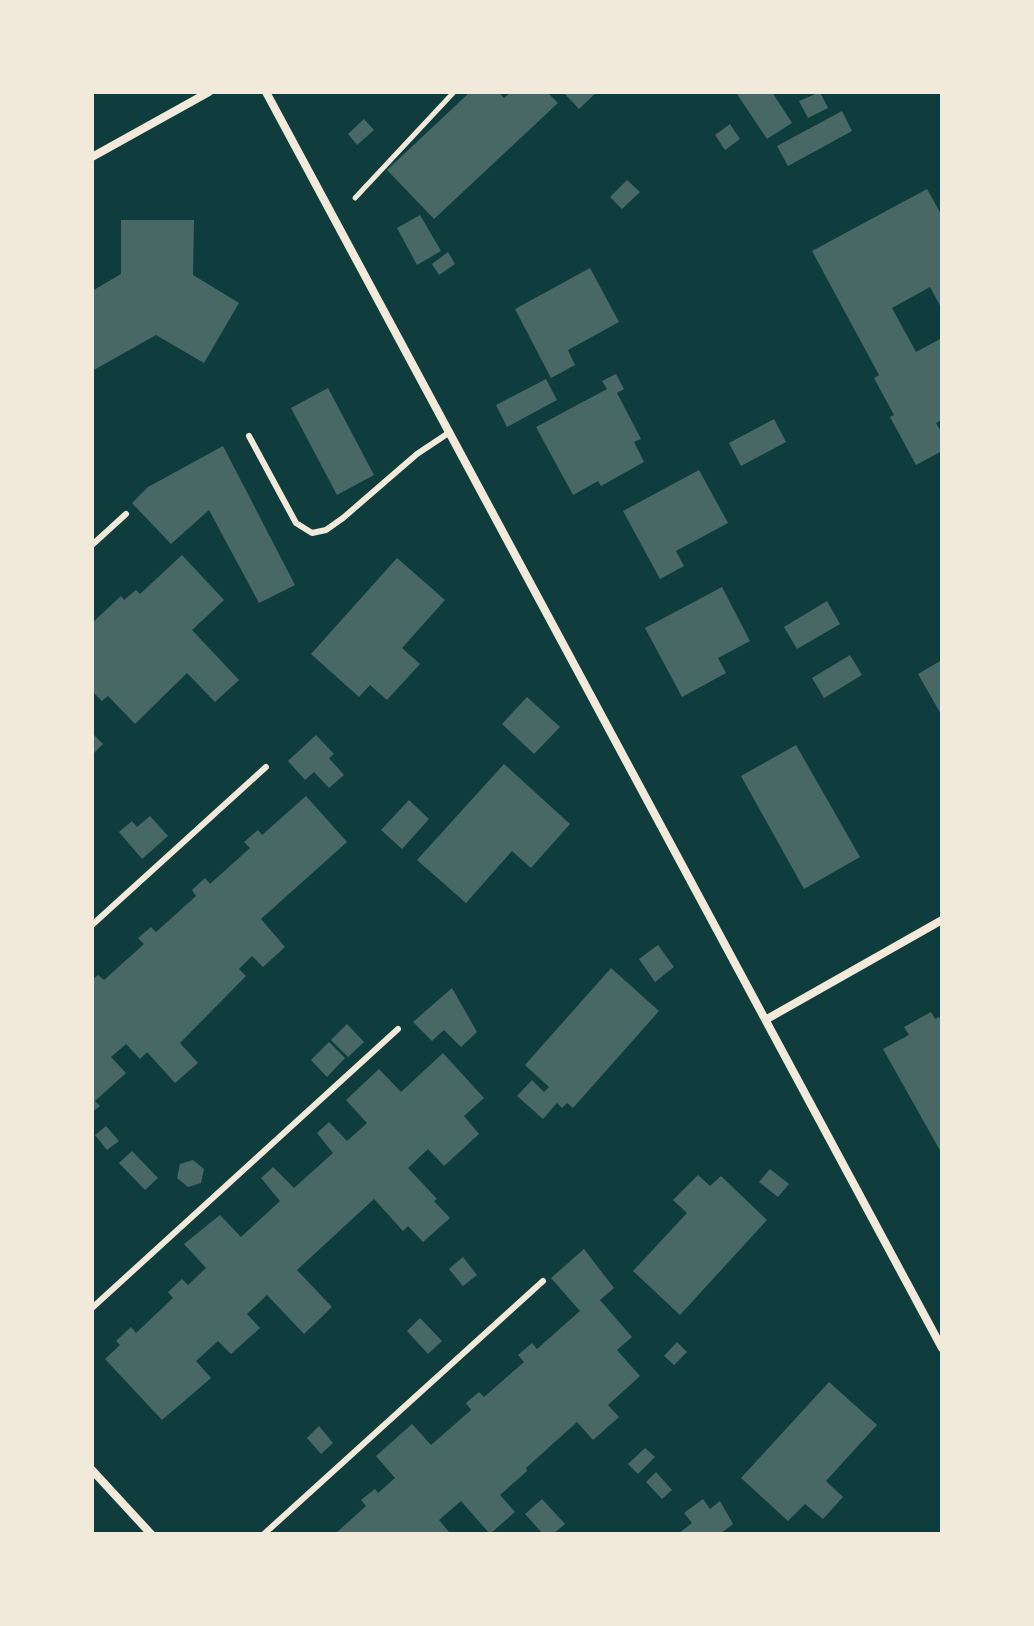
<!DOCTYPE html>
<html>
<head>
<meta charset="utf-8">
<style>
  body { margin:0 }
  #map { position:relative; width:1034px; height:1626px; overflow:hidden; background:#0f3d3e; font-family:Mulish,sans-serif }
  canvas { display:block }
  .frame { position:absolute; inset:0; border:94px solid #f1e9da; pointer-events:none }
</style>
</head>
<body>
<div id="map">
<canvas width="1034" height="1626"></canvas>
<div class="frame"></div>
</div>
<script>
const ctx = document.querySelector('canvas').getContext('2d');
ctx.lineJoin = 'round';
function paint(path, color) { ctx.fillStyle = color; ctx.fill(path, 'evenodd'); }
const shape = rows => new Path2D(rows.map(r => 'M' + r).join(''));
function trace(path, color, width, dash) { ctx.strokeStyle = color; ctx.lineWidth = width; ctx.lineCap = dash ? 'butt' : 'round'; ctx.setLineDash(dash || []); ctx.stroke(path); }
const building = shape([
  [470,92,499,92,504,98,511,92,547,92,558,103,434,219,387,170],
  [563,92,597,92,579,109],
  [739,92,772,92,792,123,767,139,737,94],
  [820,92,828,108,808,118,799,101],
  [842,111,852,131,788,166,777,146],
  [364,119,374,130,357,145,348,134],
  [730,124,740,139,725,150,715,135],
  [627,180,640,192,622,209,610,197],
  [927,189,942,216,942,309,930,287,892,308,916,352,942,338,942,420,936,423,942,433,942,451,916,465,890,417,894,415,874,378,879,375,812,251],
  [420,215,441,251,417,265,397,228],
  [121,220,194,220,193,275,239,303,204,363,156,335,92,371,92,291,121,274],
  [448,252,455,264,439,275,432,264],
  [590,268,619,322,568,350,575,365,551,378,515,309],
  [616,374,624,389,617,393,641,439,634,442,644,462,601,486,598,481,573,495,536,427,607,389,602,381],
  [546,379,557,400,507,427,496,405],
  [328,388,374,475,337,495,291,408],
  [774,419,786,442,741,466,729,443],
  [223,446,295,585,259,603,209,510,171,544,132,503,148,487],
  [699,470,728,523,676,551,684,566,660,579,623,511],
  [182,555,224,600,192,630,239,680,215,702,187,673,135,724,108,696,102,701,92,691,92,623,121,596,124,600,136,590,140,594],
  [397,558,445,600,402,648,420,664,387,700,370,685,359,697,311,654],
  [722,587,750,641,718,658,726,673,682,697,645,628],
  [827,601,840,624,797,649,784,627],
  [850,655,862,675,824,698,812,678],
  [942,660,942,716,918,674],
  [527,697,560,727,534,754,502,724],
  [92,733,103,744,92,755],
  [316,735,334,754,329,758,344,775,329,788,314,772,305,780,288,761],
  [796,745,860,857,804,889,741,776],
  [504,764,570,824,531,868,512,851,466,903,417,860],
  [306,796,347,842,261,919,285,947,263,967,252,956,239,969,246,976,180,1043,198,1063,175,1083,147,1052,140,1059,126,1044,111,1057,126,1073,95,1101,100,1106,92,1112,92,980,98,975,104,980,144,944,138,938,151,927,156,932,196,896,192,890,205,878,210,884,250,848,244,842,258,830,262,835],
  [409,800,429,819,402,849,381,830],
  [150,816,168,836,142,859,119,832,132,821,137,827],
  [658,945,674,967,655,982,639,959],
  [611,968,659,1011,573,1108,567,1103,562,1108,557,1103,543,1119,517,1096,532,1080,544,1092,549,1087,525,1065],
  [452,988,477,1032,461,1047,444,1030,432,1041,413,1022],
  [931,1012,935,1019,939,1017,942,1023,942,1154,883,1049,909,1035,904,1027],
  [347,1024,364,1042,348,1057,331,1040],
  [329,1042,345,1058,327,1077,311,1060],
  [443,1053,484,1098,464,1116,479,1134,444,1166,428,1149,408,1168,437,1199,434,1201,450,1218,423,1242,408,1226,403,1231,374,1199,297,1270,332,1307,304,1334,267,1295,247,1314,260,1328,231,1354,218,1341,196,1361,211,1378,162,1420,105,1359,120,1345,116,1341,131,1327,136,1333,173,1298,168,1292,182,1279,188,1285,206,1268,184,1244,220,1215,241,1237,280,1201,261,1178,273,1167,294,1188,333,1153,317,1133,329,1122,347,1141,367,1123,346,1100,379,1069,401,1092],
  [106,1126,119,1141,107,1150,95,1135],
  [132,1151,158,1178,145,1190,119,1163],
  [193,1160,204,1169,201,1183,188,1187,177,1178,180,1164],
  [770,1169,789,1184,778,1197,759,1182],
  [698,1175,710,1186,721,1176,767,1220,680,1315,633,1271,687,1213,673,1200],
  [584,1249,614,1288,600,1300,632,1337,617,1350,640,1376,608,1405,619,1417,593,1440,577,1422,526,1468,527,1471,500,1495,515,1512,490,1534,461,1501,439,1520,449,1532,447,1534,335,1534,366,1506,361,1500,375,1489,378,1493,395,1478,376,1456,412,1424,431,1445,471,1410,466,1403,479,1392,484,1397,524,1362,518,1355,532,1343,537,1349,580,1311,551,1278],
  [463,1257,477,1275,463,1286,449,1269],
  [420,1318,442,1341,428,1354,407,1331],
  [677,1342,687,1352,674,1365,664,1356],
  [829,1382,877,1425,826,1481,843,1497,823,1519,805,1504,788,1521,741,1478],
  [319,1426,333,1443,321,1454,307,1438],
  [645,1448,655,1457,638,1474,628,1464],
  [656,1472,672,1490,662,1499,646,1482],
  [542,1499,565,1524,553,1534,543,1534,525,1514],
  [703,1499,710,1509,720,1501,733,1524,720,1534,678,1534,692,1523,684,1513]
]);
const path = shape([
  [355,198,454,92]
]);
const service = shape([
  [249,436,296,523,312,533,326,530,343,518,417,454,450,432],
  [92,545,126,514],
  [92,925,266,767],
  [92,1308,398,1029],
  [264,1534,543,1281]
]);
const minor = shape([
  [266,92,942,1348],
  [92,157,209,92],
  [767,1019,942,920],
  [92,1470,151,1534]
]);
paint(building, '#486865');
trace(path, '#f1e9da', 5);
trace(service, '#f1e9da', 6);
trace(minor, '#f1e9da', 8);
</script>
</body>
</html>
